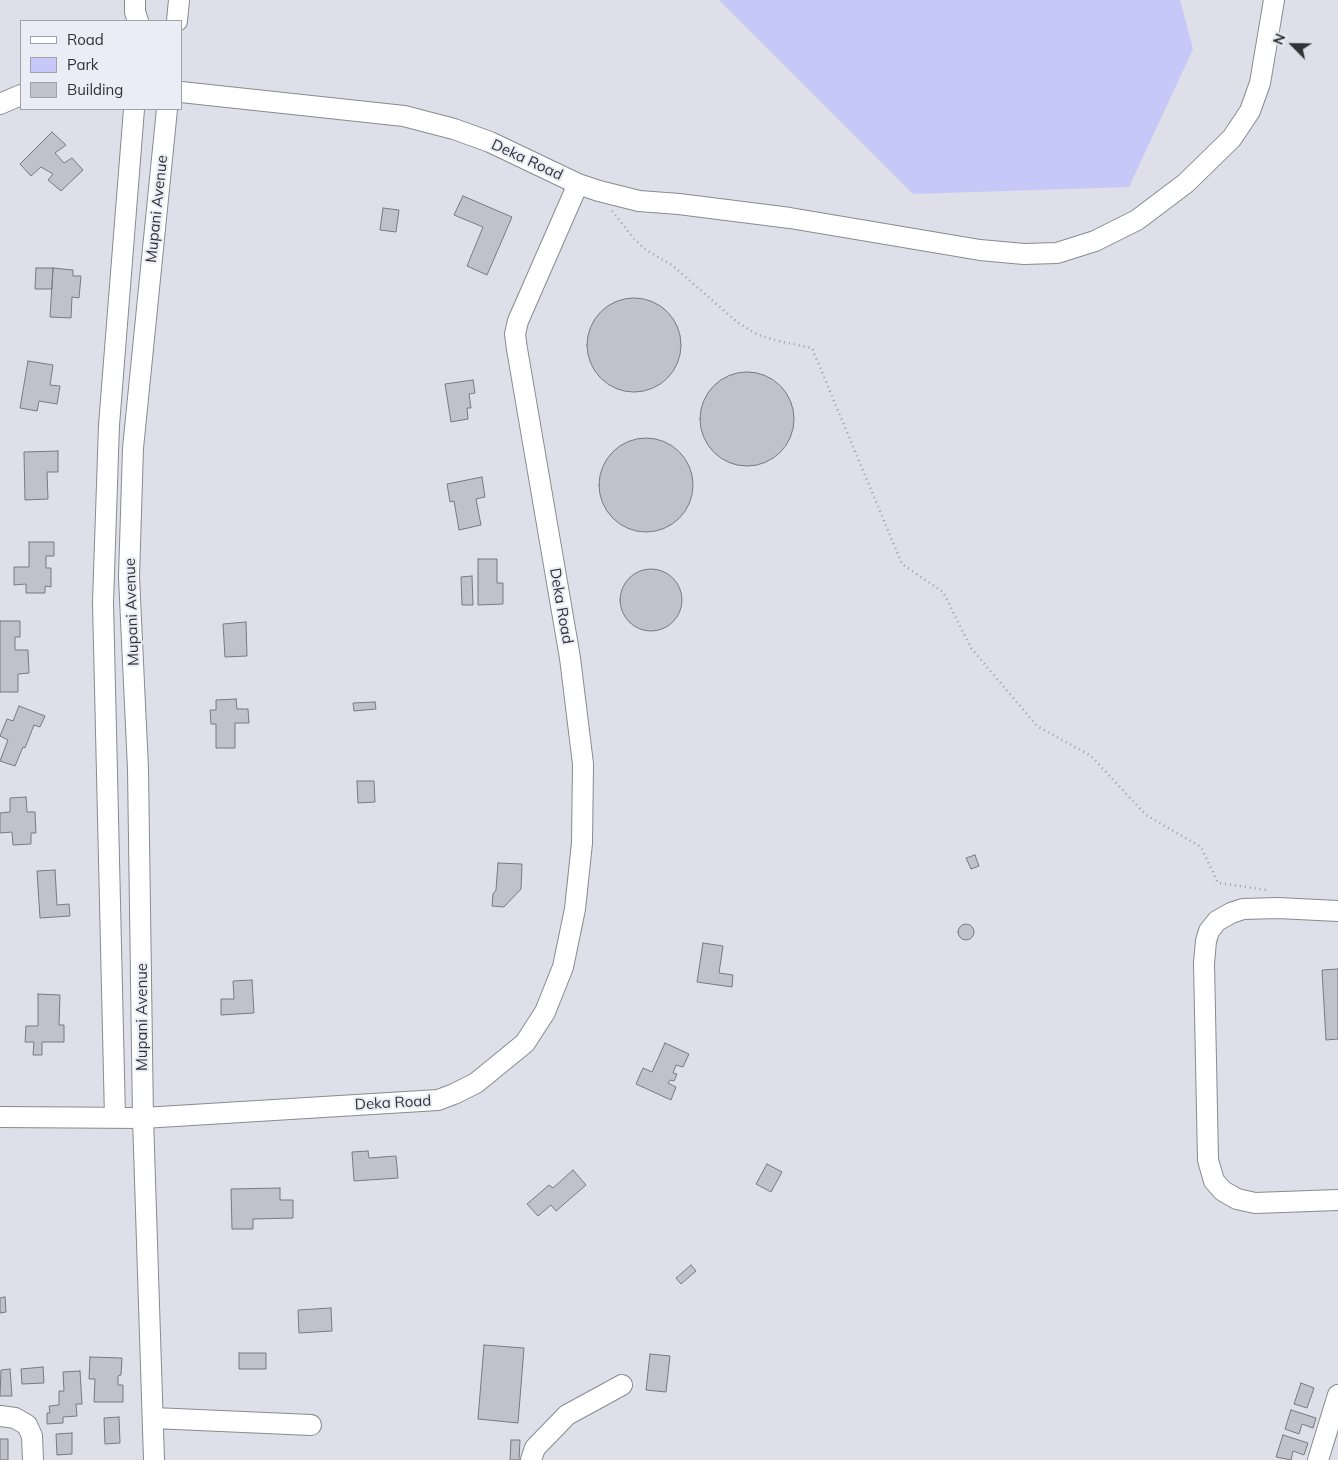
<!DOCTYPE html>
<html>
<head>
<meta charset="utf-8">
<style>
  body { margin:0 }
  #map { position:relative; width:1338px; height:1460px; overflow:hidden; background:#dedfe8; font-family:Mulish,sans-serif }
  canvas { display:block }
  .legend { position:absolute; left:20px; top:20px; width:162px; height:90px; box-sizing:border-box; background:#ebecf5; border:1px solid #a1a2a9; margin:0; padding:6px 9px; list-style:none; font-size:15px; color:#323236 }
  .legend li { display:flex; align-items:center; gap:10px; height:25px }
  .legend b { width:25px; border:1px solid #a1a2a9 }
  .north { position:absolute; left:1268px; top:20px; width:50px; height:50px; -webkit-text-stroke:4px #ebecf5; paint-order:stroke; rotate:293deg; font-size:14px; font-weight:700; line-height:20px; text-align:center; color:#323236 }
  .north::after { content:''; display:block; margin:auto; width:18px; height:22px; background:#323236; clip-path:polygon(50% 0,100% 100%,50% 72%,0 100%) }
</style>
</head>
<body>
<div id="map">
<canvas width="1338" height="1460"></canvas>
<ul class="legend">
<li><b style="height:6px;background:#fff"></b>Road</li>
<li><b style="height:14px;background:#c6c8f7"></b>Park</li>
<li><b style="height:14px;background:#c0c1ca"></b>Building</li>
</ul>
<div class="north">N</div>
</div>
<script>
const ctx = document.querySelector('canvas').getContext('2d');
ctx.lineJoin = 'round';
function paint(path, color) { ctx.fillStyle = color; ctx.fill(path, 'evenodd'); }
const shape = rows => new Path2D(rows.map(r => 'M' + r).join(''));
function trace(path, color, width, dash) { ctx.strokeStyle = color; ctx.lineWidth = width; ctx.lineCap = dash ? 'butt' : 'round'; ctx.setLineDash(dash || []); ctx.stroke(path); }
function write(font, color, halo, rows, align = 'center') {
  ctx.font = font + ' Mulish,sans-serif'; ctx.lineWidth = 4; ctx.setLineDash([]); ctx.textBaseline = 'middle'; ctx.strokeStyle = halo; ctx.fillStyle = color; for (const [text, x, y, turn = 0] of rows) {
    ctx.save(); ctx.translate(x, y); ctx.rotate((+turn || 0) * Math.PI / 180); ctx.textAlign = isNaN(turn) ? turn : align; if (halo) ctx.strokeText(text, 0, 0); ctx.fillText(text, 0, 0); ctx.restore();
  }
}
const green = shape([
  [719,0,1180,0,1193,49,1129,187,913,194]
]);
const building = shape([
  [52,132,66,145,55,153,64,163,72,158,83,170,61,191,48,180,53,174,41,167,31,176,20,164,52,132],
  [463,196,512,217,487,275,467,266,483,227,454,215,463,196],
  [383,208,399,210,396,232,380,230,383,208],
  [36,268,53,268,52,289,35,289,36,268],
  [53,268,73,270,73,276,81,276,79,298,72,297,71,318,50,317,53,268],
  '587 345a47 47 0 1 1 94 0a47 47 0 1 1-94 0Z',
  [28,361,53,365,50,385,60,386,57,404,39,401,37,411,20,408,28,361],
  '700 419a47 47 0 1 1 94 0a47 47 0 1 1-94 0Z',
  [473,380,475,393,469,394,471,408,467,408,468,419,451,422,445,384,473,380],
  '599 485a47 47 0 1 1 94 0a47 47 0 1 1-94 0Z',
  [58,451,58,472,47,472,48,499,25,500,24,452,58,451],
  [482,477,485,497,476,499,481,525,459,530,454,501,450,502,447,484,482,477],
  [29,542,54,542,54,556,46,556,46,568,51,568,51,587,45,586,45,593,26,593,26,584,14,585,14,567,29,567,29,542],
  [478,559,497,559,497,583,503,583,503,604,478,605,478,559],
  '620 600a31 31 0 1 1 62 0a31 31 0 1 1-62 0Z',
  [472,576,473,605,462,605,461,577,472,576],
  [0,621,20,621,20,637,15,637,15,650,28,650,29,673,18,674,18,692,0,692,0,621],
  [246,622,247,656,225,657,223,624,246,622],
  [236,699,237,709,248,709,249,723,235,723,235,748,216,748,216,724,211,724,210,710,216,710,216,700,236,699],
  [375,702,376,709,354,711,353,703,375,702],
  [19,706,45,716,40,727,34,725,25,748,23,747,15,766,0,761,8,740,0,736,7,719,13,721,19,706],
  [357,781,374,781,375,802,358,803,357,781],
  [26,797,27,812,35,812,36,833,31,833,31,844,13,845,12,832,0,833,0,813,10,812,10,798,26,797],
  [975,855,979,866,971,869,966,858,975,855],
  [498,863,522,864,521,889,504,907,492,906,493,894,496,890,498,863],
  [55,870,57,905,69,904,70,916,40,918,37,871,55,870],
  '958 932a8 8 0 1 1 16 0a8 8 0 1 1-16 0Z',
  [703,943,723,946,719,973,733,975,732,987,697,982,703,943],
  [1338,969,1338,1039,1326,1040,1322,970,1338,969],
  [252,980,254,1013,221,1015,221,999,234,999,233,981,252,980],
  [38,994,60,995,59,1025,64,1025,64,1042,42,1042,42,1055,33,1055,34,1042,25,1042,26,1026,38,1026,38,994],
  [665,1043,689,1054,683,1067,676,1065,673,1073,677,1074,674,1081,670,1080,668,1083,676,1087,671,1100,636,1084,643,1068,652,1072,665,1043],
  [368,1151,369,1158,396,1156,398,1178,354,1181,352,1152,368,1151],
  [767,1164,782,1172,771,1192,756,1184,767,1164],
  [573,1170,586,1185,556,1211,551,1205,538,1216,527,1204,549,1185,553,1188,573,1170],
  [280,1188,280,1200,293,1200,293,1218,253,1219,253,1229,232,1229,231,1189,280,1188],
  [691,1265,696,1271,681,1284,676,1278,691,1265],
  [5,1297,6,1312,0,1313,0,1298,5,1297],
  [331,1308,332,1331,299,1333,298,1310,331,1308],
  [484,1345,524,1348,518,1423,478,1419,484,1345],
  [239,1353,266,1353,266,1369,239,1369,239,1353],
  [650,1354,670,1356,666,1392,646,1390,650,1354],
  [90,1357,122,1358,121,1375,118,1376,118,1385,123,1385,123,1402,94,1402,95,1379,89,1379,90,1357],
  [43,1367,44,1383,22,1384,21,1369,43,1367],
  [10,1369,12,1396,0,1396,1,1370,10,1369],
  [80,1371,82,1404,76,1404,77,1416,63,1417,63,1423,47,1424,47,1413,50,1413,49,1406,59,1405,59,1391,64,1391,63,1372,80,1371],
  [1301,1383,1314,1388,1307,1408,1294,1404,1301,1383],
  [1291,1410,1316,1418,1313,1428,1302,1424,1299,1434,1285,1429,1291,1410],
  [119,1417,120,1443,105,1444,104,1418,119,1417],
  [72,1433,72,1454,57,1455,56,1434,72,1433],
  [1283,1435,1308,1443,1304,1455,1293,1451,1291,1460,1276,1457,1283,1435],
  [0,1439,8,1439,8,1460,0,1460,0,1439],
  [511,1440,520,1440,519,1460,510,1460,511,1440]
]);
const path = shape([
  [612,211,635,240,646,250,672,265,737,322,758,335,778,341,812,348,902,564,943,592,971,648,1037,726,1091,756,1146,815,1201,847,1218,883,1267,890,1268,892]
]);
const minor = shape([
  [135,0,135,12,138,21],
  [177,21,179,0],
  [0,104,21,95],
  [578,184,599,191,639,201,679,204,790,218,980,250,1024,254,1057,253,1095,241,1137,220,1186,183,1232,138,1250,111,1260,83,1274,0],
  [1338,911,1278,908,1243,909,1231,913,1217,921,1209,931,1206,941,1204,963,1208,1160,1214,1181,1223,1191,1237,1199,1255,1203,1338,1200],
  [0,1117,143,1118,438,1100,454,1094,476,1083,525,1043,545,1012,563,967,575,909,582,843,583,764,570,658,517,349,515,334,518,321,578,184,490,142,454,129,404,116,181,92],
  [115,1118,103,602,109,425,134,109],
  [0,1416,15,1418,27,1425,32,1436,33,1460],
  [153,1418,311,1425],
  [154,1460,143,1118,138,769,129,577,133,448,167,109],
  [531,1460,535,1448,567,1415,622,1385],
  [1318,1460,1338,1395]
]);
const streetNames = [
  ["Deka Road",527,160,25],
  ["Mupani Avenue",157,209,-84],
  ["Deka Road",561,606,80],
  ["Mupani Avenue",132,612,-92],
  ["Mupani Avenue",142,1017,-90],
  ["Deka Road",393,1103,-3]
];
paint(green, '#c6c8f7');
paint(building, '#c0c1ca');
trace(building, '#787981', 1);
trace(minor, '#898a92', 22);
trace(path, '#9d9da4', 2.5, [1, 4]);
trace(minor, '#fff', 20);
write('15px', '#323236', '#ebecf5', streetNames);
</script>
</body>
</html>
